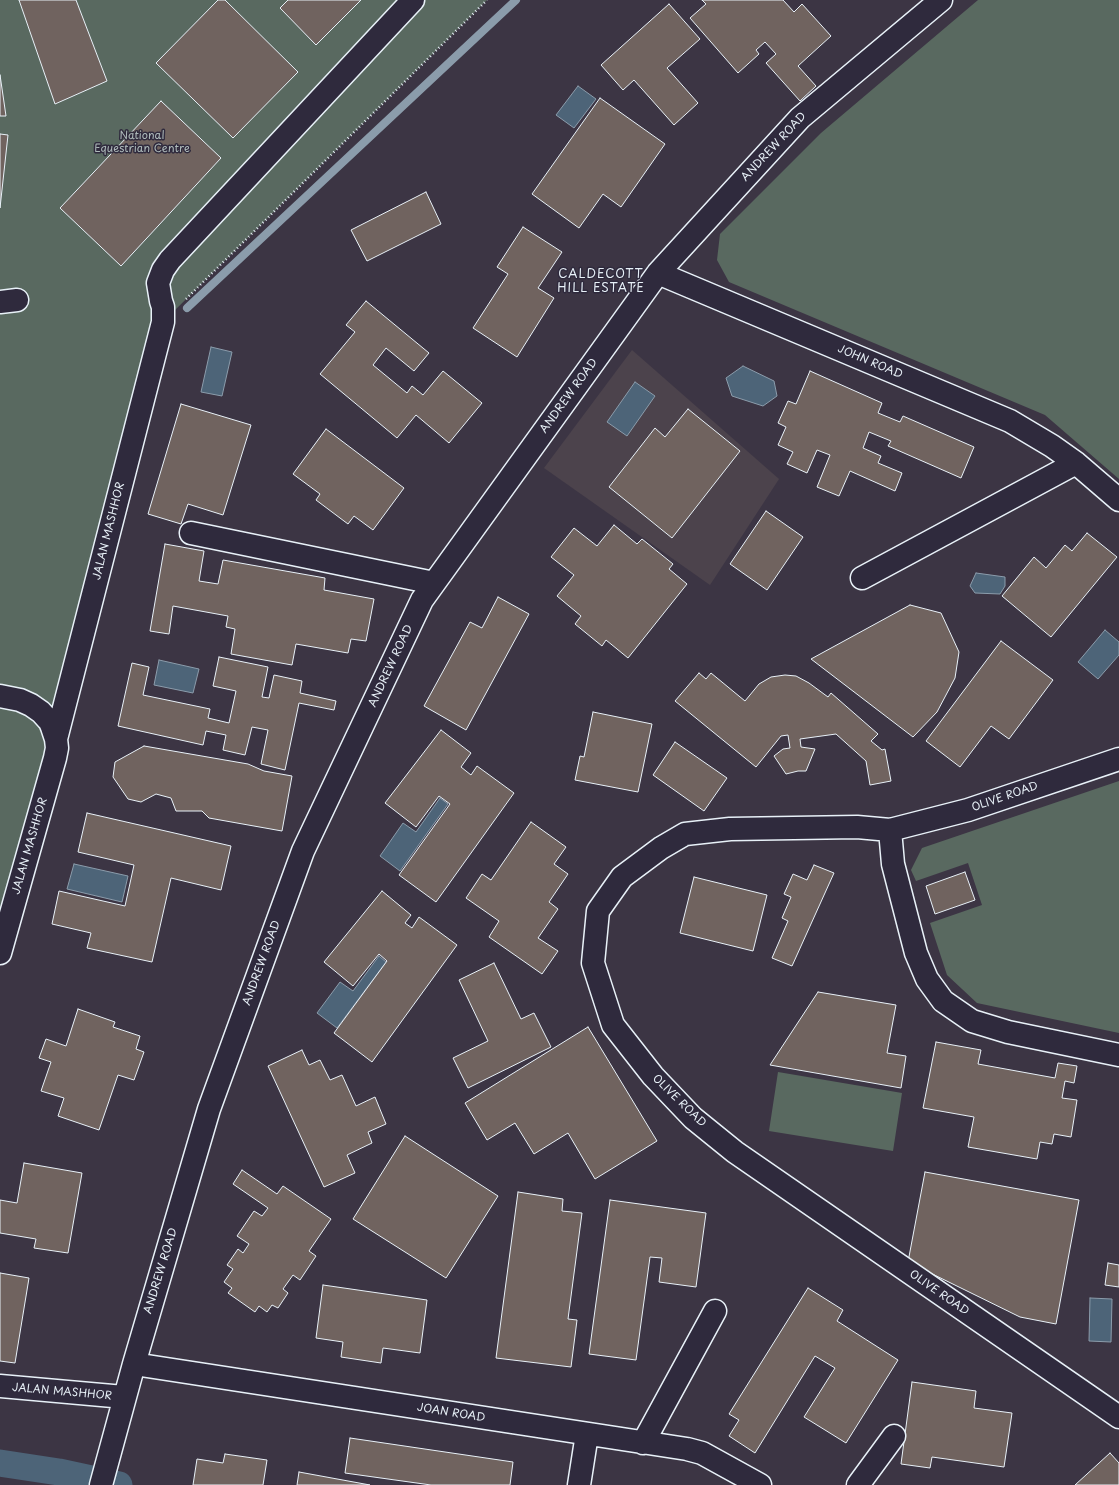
<!DOCTYPE html>
<html>
<head>
<meta charset="utf-8">
<style>
  body { margin:0 }
  canvas { display:block; background:#3c3544 }
</style>
</head>
<body>
<canvas width="1119" height="1485"></canvas>
<script>
const ctx = document.querySelector('canvas').getContext('2d');
ctx.lineJoin = 'round';
function paint(path, color) { ctx.fillStyle = color; ctx.fill(path, 'evenodd'); }
const shape = rows => new Path2D(rows.map(r => 'M' + r).join(''));
function trace(path, color, width, dash) { ctx.strokeStyle = color; ctx.lineWidth = width; ctx.lineCap = dash ? 'butt' : 'round'; ctx.setLineDash(dash || []); ctx.stroke(path); }
function write(font, color, halo, rows, align = 'center') {
  ctx.font = font + ' "Playpen Sans",sans-serif'; ctx.lineWidth = 3; ctx.setLineDash([]); ctx.textBaseline = 'middle'; ctx.strokeStyle = halo; ctx.fillStyle = color; for (const [text, x, y, turn = 0] of rows) {
    ctx.save(); ctx.translate(x, y); ctx.rotate((+turn || 0) * Math.PI / 180); ctx.textAlign = isNaN(turn) ? turn : align; if (halo) ctx.strokeText(text, 0, 0); ctx.fillText(text, 0, 0); ctx.restore();
  }
}
const built = shape([
  [632,350,779,479,710,585,544,468]
]);
const green = shape([
  [0,0,487,0,163,322,0,951],
  [978,0,1119,0,1119,479,1045,415,729,282,717,260,720,234,821,133],
  [1119,781,1119,1033,977,1003,947,975,930,923,982,905,968,863,916,881,911,870,922,848],
  [778,1072,902,1093,893,1151,769,1131]
]);
const water = shape([
  [578,86,596,99,574,128,556,115,578,86],
  [211,347,232,352,222,396,201,392,211,347],
  [743,366,774,381,777,396,763,406,732,396,726,378,743,366],
  [635,382,655,396,627,436,607,422,635,382],
  [976,573,1005,577,1005,586,1000,594,975,593,970,586,976,573],
  [1105,630,1119,642,1119,655,1098,679,1078,662,1105,630],
  [159,660,199,669,193,693,154,685,159,660],
  [440,798,448,804,400,871,380,856,403,823,416,832,440,798],
  [74,864,128,876,122,902,67,889,74,864],
  [379,956,386,962,337,1028,317,1013,340,982,353,991,379,956],
  [1090,1298,1112,1299,1111,1342,1089,1341,1090,1298]
]);
const stream = shape([
  [187,308,516,0]
]);
const canal = shape([
  [0,1463,59,1472,119,1485]
]);
const building = shape([
  [19,0,76,0,107,81,55,104,19,0],
  [218,0,225,0,298,72,233,138,156,63,218,0],
  [288,0,361,0,316,45,280,8,288,0],
  [702,0,783,0,794,12,802,4,831,36,798,66,816,86,800,101,766,63,776,54,765,42,756,50,759,54,738,73,690,18,706,4,702,0],
  [669,4,700,39,667,68,698,103,674,125,634,80,623,90,601,65,669,4],
  [0,75,6,116,0,116,0,75],
  [600,98,665,144,621,207,603,194,579,228,532,194,600,98],
  [161,101,221,158,121,266,60,208,161,101],
  [0,134,8,135,0,208,0,134],
  [426,192,441,224,367,261,351,230,426,192],
  [523,227,562,252,538,288,554,298,517,357,473,328,508,274,497,267,523,227],
  [366,301,429,353,414,371,386,348,373,365,407,393,412,386,423,395,443,371,482,403,449,443,416,415,397,438,320,374,355,332,346,325,366,301],
  [810,371,882,403,878,413,900,422,903,416,974,447,961,478,888,446,891,441,869,432,863,448,881,456,878,463,902,473,895,491,850,471,839,496,817,487,830,455,817,450,807,473,787,464,793,452,778,445,786,427,778,423,788,401,796,404,810,371],
  [181,404,251,425,223,515,188,504,181,524,148,514,181,404],
  [688,409,740,451,672,538,609,487,655,428,665,437,688,409],
  [326,429,404,488,373,530,354,516,348,524,316,500,320,494,293,474,326,429],
  [766,511,803,537,767,590,730,564,766,511],
  [614,525,637,544,642,539,673,564,669,569,687,584,628,658,606,640,602,646,575,624,581,616,557,596,574,575,551,557,574,528,597,546,614,525],
  [1087,533,1117,557,1051,637,1002,596,1034,557,1046,568,1065,545,1072,551,1087,533],
  [165,544,204,551,199,581,218,584,223,560,325,578,324,590,374,599,366,641,351,639,348,653,296,644,292,665,231,654,235,629,226,627,228,616,173,606,169,634,150,631,165,544],
  [498,597,529,614,466,730,424,706,470,622,482,628,498,597],
  [910,605,941,613,959,652,955,678,937,712,913,737,811,659,910,605],
  [1001,641,1053,680,1009,739,991,726,960,767,926,741,1001,641],
  [219,657,268,667,262,697,269,698,274,675,302,681,300,693,336,701,334,710,299,703,285,770,261,764,268,730,252,727,245,755,223,750,226,735,206,731,203,745,118,726,132,663,149,667,143,695,210,709,208,718,229,723,236,691,213,686,219,657],
  [699,673,706,679,711,673,745,701,759,684,771,677,785,675,796,676,809,683,828,697,831,693,878,734,871,741,882,750,885,749,891,781,870,785,866,761,836,734,800,739,801,747,815,749,806,771,798,771,786,774,774,756,783,749,790,748,788,735,781,736,756,767,675,701,699,673],
  [593,712,652,724,638,792,575,780,580,756,584,757,593,712],
  [441,730,471,753,461,767,471,775,477,766,514,793,436,902,399,875,450,804,439,796,416,827,385,803,441,730],
  [675,742,727,778,704,811,653,775,675,742],
  [144,746,248,764,264,771,292,776,282,831,209,818,202,811,176,811,171,798,156,794,141,802,128,799,113,777,115,762,144,746],
  [87,813,231,846,221,890,171,878,152,962,87,948,91,933,52,924,59,891,125,906,134,865,78,852,87,813],
  [531,822,566,847,554,864,568,874,549,902,558,909,538,938,558,951,542,974,489,937,499,921,466,898,482,874,491,880,531,822],
  [814,865,834,873,792,966,772,958,788,921,782,918,791,897,784,894,793,874,807,880,814,865],
  [965,872,975,900,935,914,926,886,965,872],
  [694,877,767,895,753,951,680,933,694,877],
  [382,891,411,915,405,923,412,928,419,917,457,945,372,1062,334,1033,387,961,379,954,353,986,324,962,382,891],
  [494,963,521,1019,534,1013,551,1047,468,1088,453,1058,488,1041,459,980,494,963],
  [818,992,896,1005,887,1053,906,1056,901,1088,770,1065,818,992],
  [78,1009,115,1022,113,1027,140,1036,136,1049,144,1052,134,1080,118,1075,99,1130,58,1116,64,1098,41,1091,51,1062,39,1058,46,1039,66,1046,78,1009],
  [588,1027,657,1141,595,1179,568,1133,534,1154,515,1123,487,1140,465,1103,588,1027],
  [936,1042,981,1050,978,1064,1055,1078,1058,1063,1077,1066,1074,1083,1065,1081,1062,1098,1077,1100,1071,1137,1054,1134,1052,1144,1040,1142,1037,1159,968,1147,974,1117,923,1108,936,1042],
  [302,1050,309,1065,320,1060,330,1080,342,1075,356,1106,375,1097,386,1124,368,1132,372,1143,347,1155,355,1173,324,1187,268,1066,302,1050],
  [405,1136,498,1196,446,1278,353,1219,405,1136],
  [24,1163,82,1173,68,1253,34,1248,36,1239,0,1233,0,1200,17,1203,24,1163],
  [242,1170,277,1194,283,1186,331,1219,309,1251,316,1256,300,1280,293,1275,283,1289,288,1293,278,1308,272,1305,267,1312,259,1306,255,1312,228,1293,232,1288,224,1282,233,1269,227,1265,238,1249,243,1253,249,1244,237,1236,254,1211,262,1216,268,1208,233,1184,242,1170],
  [925,1172,1079,1200,1056,1324,1020,1317,908,1262,925,1172],
  [518,1192,563,1199,562,1211,582,1213,568,1319,577,1320,571,1367,496,1358,518,1192],
  [610,1200,706,1213,696,1287,659,1282,662,1258,650,1257,636,1360,589,1354,610,1200],
  [1108,1263,1119,1265,1119,1287,1105,1285,1108,1263],
  [0,1273,29,1278,15,1363,0,1361,0,1273],
  [323,1285,427,1300,420,1353,383,1348,381,1363,341,1357,343,1342,316,1338,323,1285],
  [808,1288,843,1310,837,1321,898,1360,846,1443,804,1417,835,1368,815,1356,755,1453,729,1436,739,1420,729,1414,808,1288],
  [912,1382,976,1391,974,1408,1012,1413,1004,1467,932,1457,930,1468,901,1464,912,1382],
  [350,1438,513,1462,510,1485,431,1485,345,1473,350,1438],
  [1110,1453,1119,1463,1119,1485,1075,1485,1110,1453],
  [225,1454,267,1460,263,1485,193,1485,197,1459,223,1463,225,1454],
  [299,1472,370,1485,297,1485,299,1472]
]);
const path = shape([
  [186,299,487,0]
]);
const minor = shape([
  [658,273,1010,421,1052,446,1076,463,1119,500],
  [0,302,17,300],
  [191,533,434,583],
  [862,578,1076,463],
  [0,696,20,700,31,705,41,712,50,722,52,727,56,739,57,748,55,758,0,953],
  [56,739,163,322,163,307,161,301,158,283,163,270,170,260,413,0],
  [1119,759,968,810,890,830,857,827,730,829,685,834,661,848,622,877,598,911,593,963,613,1025,653,1076,693,1118,735,1152,1119,1417],
  [890,830,893,864,916,953,927,979,943,1001,972,1021,1008,1032,1119,1055],
  [134,1364,687,1449,702,1453,760,1485],
  [0,1386,124,1397],
  [643,1443,715,1311],
  [101,1485,134,1364,209,1109,303,851,422,600,658,273,800,118,941,0],
  [579,1485,587,1434],
  [858,1485,894,1436]
]);
const parkNames = [
  ["National",142,136],
  ["Equestrian Centre",142,149]
];
const streetNames = [
  ["ANDREW ROAD",774,147,-47],
  ["JOHN ROAD",870,362,23],
  ["ANDREW ROAD",569,396,-54],
  ["JALAN MASHHOR",109,531,-76],
  ["ANDREW ROAD",391,666,-65],
  ["OLIVE ROAD",1005,797,-19],
  ["JALAN MASHHOR",30,846,-74],
  ["ANDREW ROAD",262,963,-70],
  ["OLIVE ROAD",679,1101,44],
  ["ANDREW ROAD",161,1271,-73],
  ["OLIVE ROAD",939,1293,35],
  ["JALAN MASHHOR",62,1392,5],
  ["JOAN ROAD",451,1413,9]
];
const neighbourhoodNames = [
  ["CALDECOTT",601,275],
  ["HILL ESTATE",601,289]
];
paint(built, '#4c434c');
paint(green, '#596960');
paint(water, '#4d6478');
trace(water, '#8b9cab', 1);
trace(stream, '#8b9cab', 8);
trace(canal, '#4d6478', 27);
paint(building, '#70635f');
trace(building, '#e8f1f8', 1);
trace(minor, '#e8f1f8', 25);
trace(path, '#e8f1f8', 2.5, [1, 3]);
trace(minor, '#2f2a3d', 22);
write('11px', '#afbbbb', '#2f2a3d', parkNames);
write('11px', '#e8f1f8', '#2f2a3d', streetNames);
ctx.letterSpacing = '1px';
write('12px', '#e8f1f8', '#2f2a3d', neighbourhoodNames);
ctx.letterSpacing = '0px';
</script>
</body>
</html>
